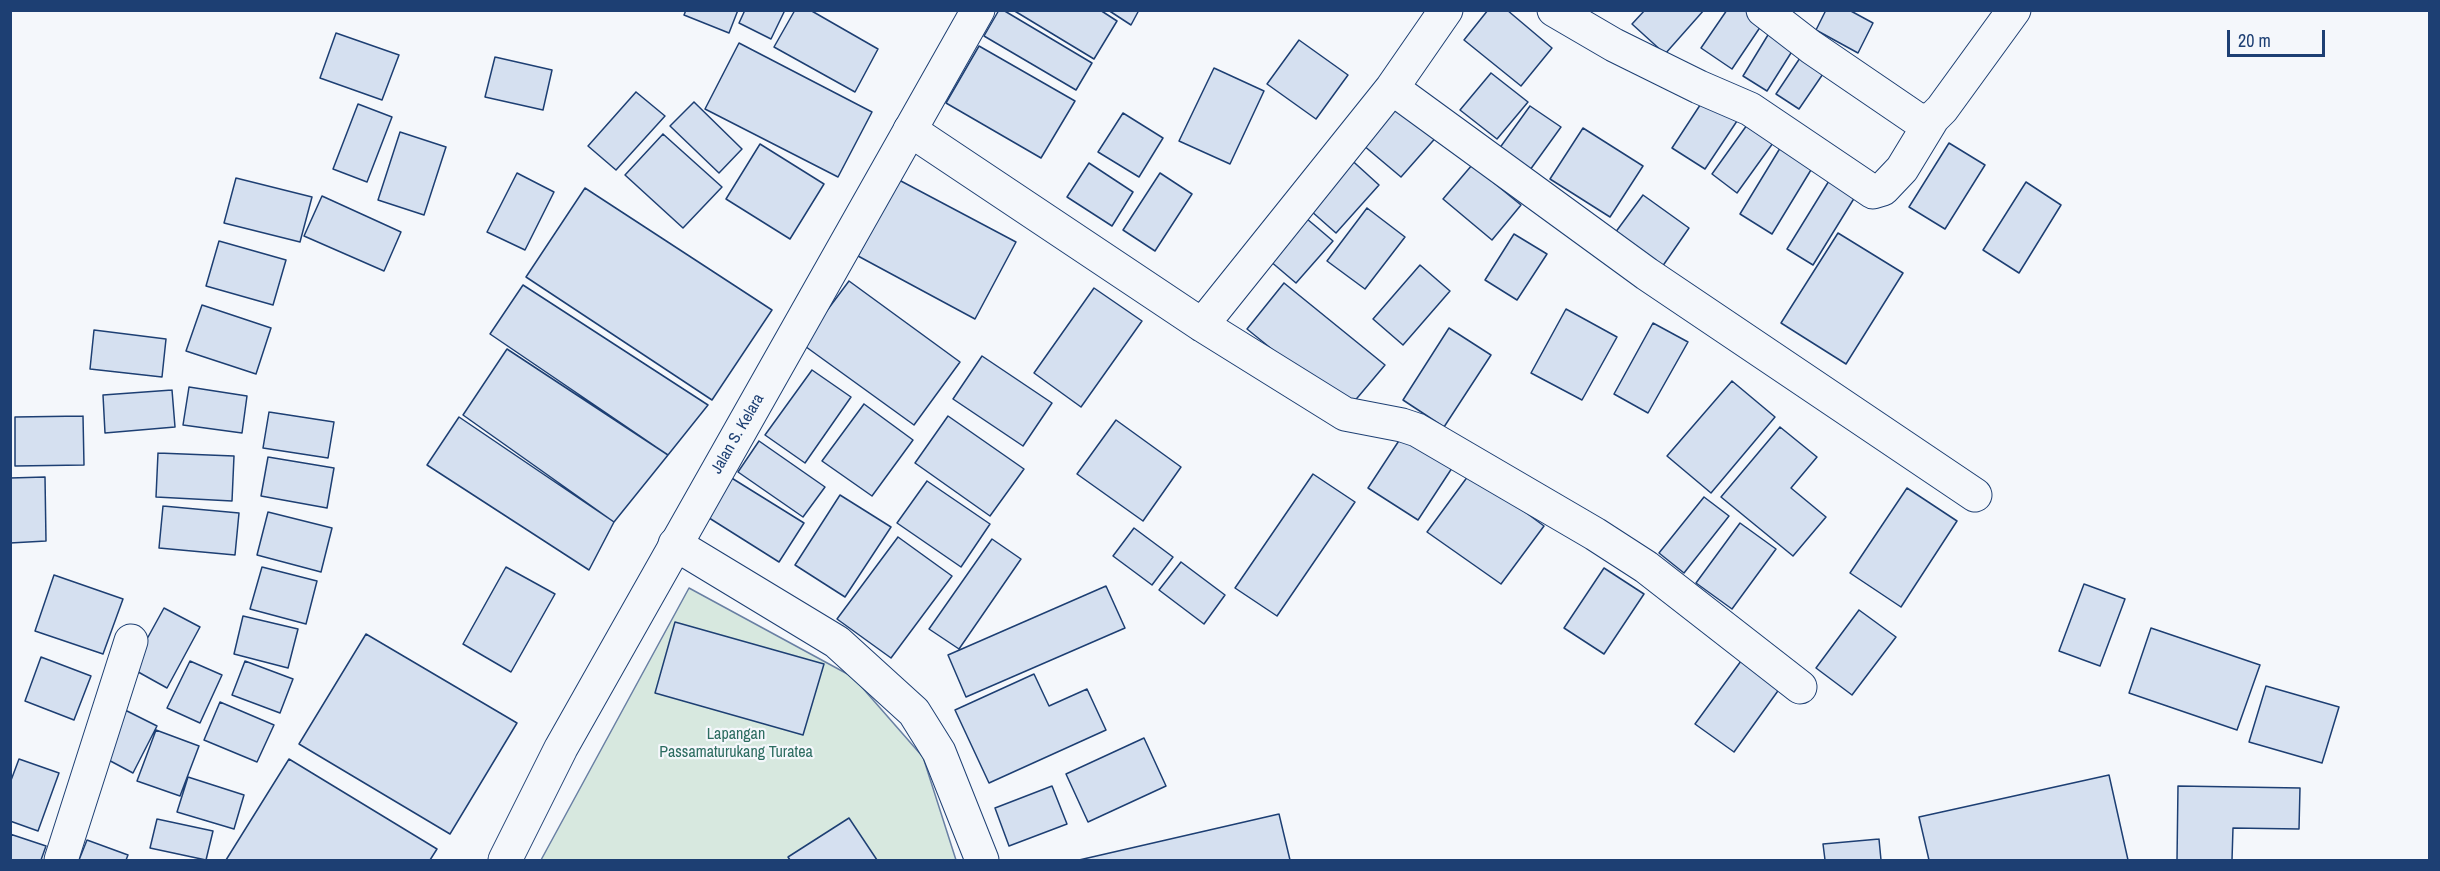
<!DOCTYPE html>
<html>
<head>
<meta charset="utf-8">
<style>
  body { margin:0 }
  #map { position:relative; width:2440px; height:871px; overflow:hidden; background:#f4f7fb; font-family:"Archivo Narrow",sans-serif }
  canvas { display:block }
  .frame { position:absolute; inset:0; border:12px solid #1d3f73; pointer-events:none }
  .scale { position:absolute; left:2227px; top:30px; width:98px; height:27px; box-sizing:border-box; border:3px solid #1d3f73; border-top:0; padding-left:8px; font-size:18px; line-height:21px; white-space:nowrap; color:#1d3f73; -webkit-text-stroke:4px #f4f7fb; paint-order:stroke }
</style>
</head>
<body>
<div id="map">
<canvas width="2440" height="871"></canvas>
<div class="frame"></div>
<div class="scale">20 m</div>
</div>
<script>
const ctx = document.querySelector('canvas').getContext('2d');
ctx.lineJoin = 'round';
function paint(path, color) { ctx.fillStyle = color; ctx.fill(path, 'evenodd'); }
const shape = rows => new Path2D(rows.map(r => 'M' + r).join(''));
function trace(path, color, width, dash) { ctx.strokeStyle = color; ctx.lineWidth = width; ctx.lineCap = dash ? 'butt' : 'round'; ctx.setLineDash(dash || []); ctx.stroke(path); }
function write(font, color, halo, rows, align = 'center') {
  ctx.font = font + ' "Archivo Narrow",sans-serif'; ctx.lineWidth = 4.5; ctx.setLineDash([]); ctx.textBaseline = 'middle'; ctx.strokeStyle = halo; ctx.fillStyle = color; for (const [text, x, y, turn = 0] of rows) {
    ctx.save(); ctx.translate(x, y); ctx.rotate((+turn || 0) * Math.PI / 180); ctx.textAlign = isNaN(turn) ? turn : align; if (halo) ctx.strokeText(text, 0, 0); ctx.fillText(text, 0, 0); ctx.restore();
  }
}
const green = shape([
  [689,588,853,677,923,757,956,860,541,860,689,588]
]);
const building = shape([
  [686,10,738,10,729,33,684,15,686,10],
  [745,10,785,10,771,39,739,23,745,10],
  [795,10,810,10,878,49,855,92,774,47,795,10],
  [999,10,1003,10,1092,63,1076,90,984,36,999,10],
  [1013,10,1100,10,1117,21,1094,59,1013,10],
  [1108,10,1139,10,1131,25,1108,10],
  [1488,10,1507,10,1552,48,1521,86,1464,40,1488,10],
  [1645,10,1704,10,1665,54,1632,24,1645,10],
  [1727,10,1758,10,1767,17,1732,69,1701,48,1727,10],
  [1826,10,1849,10,1873,23,1858,53,1816,30,1826,10],
  [1771,30,1796,45,1767,91,1743,76,1771,30],
  [336,33,399,55,382,100,320,78,336,33],
  [1299,40,1348,75,1316,119,1267,84,1299,40],
  [739,43,872,112,838,177,705,109,739,43],
  [979,46,1075,101,1041,158,946,103,979,46],
  [1804,52,1827,68,1799,109,1776,94,1804,52],
  [495,57,552,70,543,110,485,97,495,57],
  [1214,68,1264,91,1230,164,1179,141,1214,68],
  [1491,73,1528,102,1497,139,1460,110,1491,73],
  [636,92,665,116,616,170,588,146,636,92],
  [1706,96,1739,118,1705,169,1672,148,1706,96],
  [1400,101,1439,134,1401,177,1363,145,1400,101],
  [694,102,742,149,719,173,670,126,694,102],
  [358,104,392,117,367,182,333,169,358,104],
  [1530,106,1561,127,1530,170,1499,149,1530,106],
  [1123,113,1163,138,1139,177,1098,152,1123,113],
  [1747,125,1773,143,1737,193,1712,174,1747,125],
  [1583,128,1643,166,1610,217,1550,179,1583,128],
  [400,132,446,147,424,215,378,200,400,132],
  [663,134,722,187,683,228,625,175,663,134],
  [1785,140,1817,160,1772,234,1740,214,1785,140],
  [1949,143,1985,165,1945,229,1909,207,1949,143],
  [760,144,824,184,790,239,726,199,760,144],
  [1346,155,1379,185,1336,233,1302,203,1346,155],
  [1089,163,1133,192,1112,226,1067,197,1089,163],
  [1472,165,1521,205,1492,240,1443,199,1472,165],
  [517,173,554,192,525,250,487,232,517,173],
  [1160,173,1192,194,1155,251,1123,230,1160,173],
  [1832,176,1858,192,1813,265,1787,249,1832,176],
  [236,178,312,197,300,242,224,223,236,178],
  [899,180,1016,242,975,319,858,256,899,180],
  [2026,182,2061,205,2019,273,1983,250,2026,182],
  [585,188,772,310,712,400,526,277,585,188],
  [1643,195,1689,228,1662,267,1615,233,1643,195],
  [322,196,401,232,384,271,304,236,322,196],
  [1367,208,1405,237,1365,289,1327,261,1367,208],
  [1300,213,1333,241,1296,283,1263,255,1300,213],
  [1838,233,1903,273,1846,364,1781,323,1838,233],
  [1514,234,1547,254,1517,300,1485,280,1514,234],
  [219,241,286,260,273,305,206,286,219,241],
  [1420,265,1450,291,1403,345,1373,319,1420,265],
  [849,281,960,362,914,425,802,344,849,281],
  [1284,283,1385,365,1347,410,1247,329,1284,283],
  [523,285,708,405,668,455,490,334,523,285],
  [1094,288,1142,321,1081,407,1034,373,1094,288],
  [202,305,271,328,256,374,186,351,202,305],
  [1566,309,1617,337,1582,400,1531,373,1566,309],
  [1653,323,1688,342,1648,413,1614,394,1653,323],
  [1449,328,1491,355,1444,427,1403,400,1449,328],
  [94,330,166,339,162,377,90,369,94,330],
  [507,349,668,455,614,522,463,415,507,349],
  [982,356,1052,403,1023,446,953,399,982,356],
  [812,370,851,397,805,463,765,435,812,370],
  [1732,381,1775,417,1711,493,1667,456,1732,381],
  [189,387,247,396,242,433,183,425,189,387],
  [172,390,175,427,105,433,103,395,172,390],
  [864,404,913,440,872,496,822,461,864,404],
  [269,412,334,422,328,458,263,448,269,412],
  [83,416,84,465,15,466,15,417,83,416],
  [948,416,1024,469,990,516,915,463,948,416],
  [459,417,614,522,589,570,427,465,459,417],
  [1116,420,1181,467,1143,521,1077,474,1116,420],
  [1780,427,1817,457,1791,488,1826,517,1793,556,1721,497,1780,427],
  [1404,433,1454,465,1418,520,1368,488,1404,433],
  [759,441,825,487,803,517,738,472,759,441],
  [158,453,234,456,232,501,156,497,158,453],
  [268,457,334,468,327,508,261,496,268,457],
  [1471,472,1544,526,1501,584,1427,532,1471,472],
  [1313,474,1355,502,1277,616,1235,588,1313,474],
  [45,477,46,541,10,543,10,478,45,477],
  [730,477,804,523,779,562,706,516,730,477],
  [927,481,990,524,961,567,897,523,927,481],
  [1907,488,1957,521,1901,607,1850,573,1907,488],
  [840,495,891,527,845,597,795,565,840,495],
  [1704,497,1729,516,1684,573,1659,553,1704,497],
  [163,506,239,513,235,555,159,548,163,506],
  [268,512,332,528,321,572,257,555,268,512],
  [1740,523,1776,549,1732,609,1696,583,1740,523],
  [1134,528,1173,557,1152,585,1113,556,1134,528],
  [898,537,952,576,891,658,837,619,898,537],
  [992,539,1021,559,959,649,929,629,992,539],
  [1181,562,1225,595,1204,624,1159,590,1181,562],
  [262,567,317,581,306,624,250,609,262,567],
  [506,567,555,594,511,672,463,644,506,567],
  [1604,568,1644,594,1604,654,1564,628,1604,568],
  [54,575,123,599,103,654,35,631,54,575],
  [2084,584,2125,599,2100,666,2059,651,2084,584],
  [1106,586,1125,628,966,697,948,655,1106,586],
  [164,608,200,627,167,688,131,668,164,608],
  [1859,610,1896,637,1852,695,1816,668,1859,610],
  [243,616,298,629,288,668,234,654,243,616],
  [675,622,824,664,803,735,655,693,675,622],
  [2151,628,2260,665,2237,730,2129,693,2151,628],
  [366,634,517,723,450,834,299,744,366,634],
  [41,657,91,676,74,720,25,701,41,657],
  [190,661,222,675,200,723,167,708,190,661],
  [245,661,293,679,280,713,232,695,245,661],
  [1741,661,1780,688,1734,752,1695,724,1741,661],
  [1034,674,1049,706,1087,689,1106,730,989,783,955,710,1034,674],
  [2266,686,2339,707,2322,763,2249,742,2266,686],
  [220,702,274,725,257,762,204,740,220,702],
  [125,710,157,726,133,773,101,756,125,710],
  [156,730,199,746,180,796,137,781,156,730],
  [1144,738,1166,786,1088,822,1066,774,1144,738],
  [19,759,59,773,38,831,10,821,10,783,19,759],
  [289,759,437,849,430,860,226,860,289,759],
  [2109,775,2128,860,1929,860,1919,817,2109,775],
  [188,777,244,795,234,829,177,812,188,777],
  [1052,786,1067,824,1009,846,995,808,1052,786],
  [2178,786,2300,788,2299,829,2233,828,2232,860,2177,860,2178,786],
  [1279,814,1290,860,1079,860,1279,814],
  [849,818,877,860,790,860,788,857,849,818],
  [157,819,213,831,206,860,150,848,157,819],
  [10,834,46,846,41,860,10,860,10,834],
  [1879,839,1881,860,1825,860,1823,844,1879,839],
  [87,840,128,855,126,860,79,860,87,840]
]);
const minor = shape([
  [1554,10,1614,45,1699,87,1750,109,1873,192,1883,189,1902,169,1933,118],
  [1763,10,1811,47,1918,120,1925,120,1933,118,1942,109,2014,10],
  [1392,88,1647,274,1975,495],
  [910,130,1202,325,1345,414,1402,425,1417,430,1595,534,1646,567,1800,687],
  [1202,325,1392,88,1446,10],
  [675,544,837,642,914,712,939,752,982,860],
  [61,860,131,641]
]);
const major = shape([
  [505,860,561,748,978,10]
]);
const streetNames = [
  ["Jalan S. Kelara",738,434,-60]
];
const parkNames = [
  ["Lapangan",736,735],
  ["Passamaturukang Turatea",736,753]
];
paint(green, '#d7e8df');
trace(green, '#687fa3', 1.5);
paint(building, '#d5e0f0');
trace(building, '#1d3f73', 1.5);
trace(minor, '#1d3f73', 35);
trace(major, '#1d3f73', 35);
trace(minor, '#f4f7fb', 33);
trace(major, '#f4f7fb', 33);
write('16px', '#1d3f73', '#f4f7fb', streetNames);
write('16px', '#2c6c60', '#f4f7fb', parkNames);
</script>
</body>
</html>
